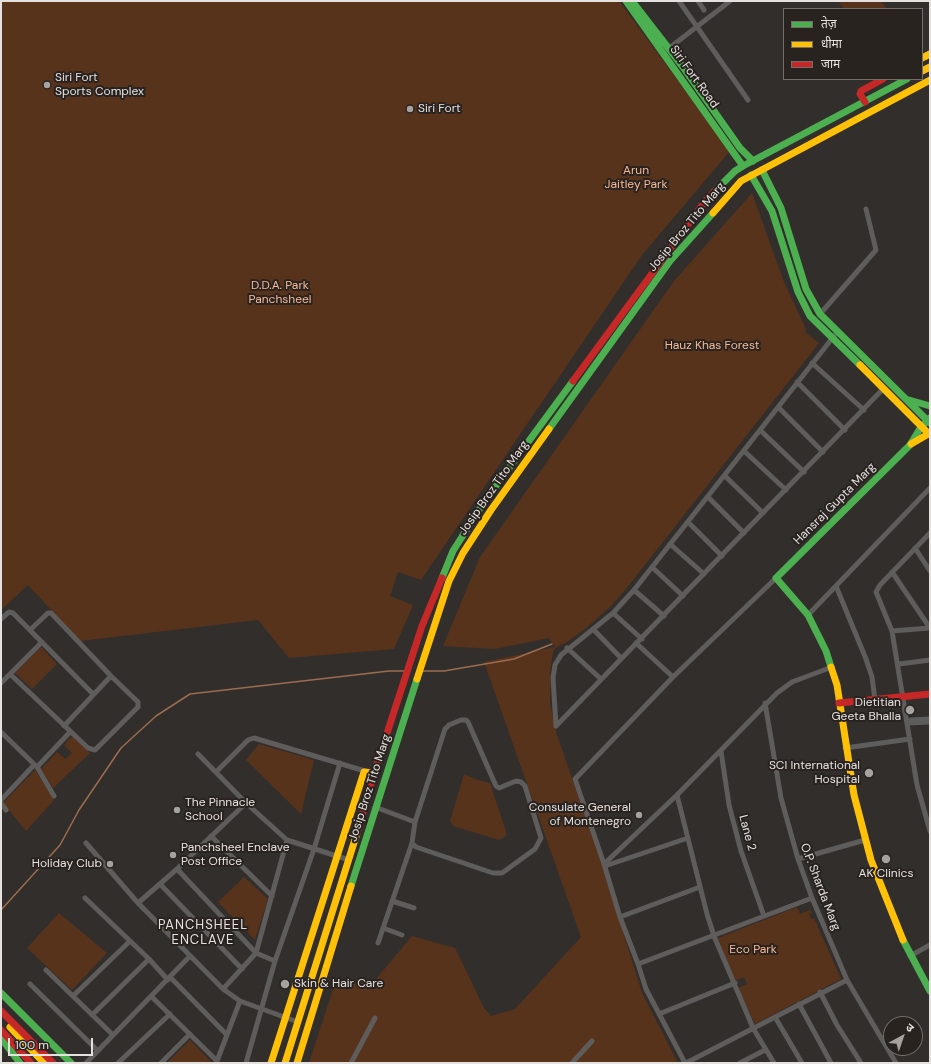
<!DOCTYPE html>
<html>
<head>
<meta charset="utf-8">
<style>
  body { margin:0 }
  #map { position:relative; width:931px; height:1064px; overflow:hidden; background:#312e2c; font-family:"DM Sans","Noto Sans Devanagari",sans-serif }
  canvas { display:block }
  .frame { position:absolute; inset:0; border:2px solid #e5e1df; pointer-events:none }
  .legend { position:absolute; left:783px; top:8px; width:140px; height:72px; box-sizing:border-box; background:#292320; border:1px solid #746f6c; margin:0; padding:5px 7px; list-style:none; font-size:12px; color:#e5e1df }
  .legend li { display:flex; align-items:center; gap:8px; height:20px }
  .legend b { width:20px; border:1px solid #746f6c }
  .north { position:absolute; left:883px; top:1016px; width:40px; height:40px; box-sizing:border-box; background:#292320; border:1px solid #746f6c; border-radius:50%; rotate:40deg; font-size:11px; font-weight:700; line-height:16px; text-align:center; color:#e5e1df }
  .north::after { content:''; display:block; margin:auto; width:14px; height:18px; background:#a6a2a0; clip-path:polygon(50% 0,100% 100%,50% 72%,0 100%) }
  .scale { position:absolute; left:8px; top:1038px; width:85px; height:18px; box-sizing:border-box; border:2px solid #e5e1df; border-top:0; padding-left:5px; font-size:12px; line-height:14px; white-space:nowrap; color:#e5e1df; -webkit-text-stroke:3px #292320; paint-order:stroke }
</style>
</head>
<body>
<div id="map">
<canvas width="931" height="1064"></canvas>
<div class="frame"></div>
<ul class="legend">
<li><b style="height:5px;background:#4caf50"></b>तेज़</li>
<li><b style="height:5px;background:#ffc107"></b>धीमा</li>
<li><b style="height:5px;background:#c62828"></b>जाम</li>
</ul>
<div class="north">उ</div>
<div class="scale">100 m</div>
</div>
<script>
const ctx = document.querySelector('canvas').getContext('2d');
ctx.lineJoin = 'round';
function paint(path, color) { ctx.fillStyle = color; ctx.fill(path, 'evenodd'); }
const shape = rows => new Path2D(rows.map(r => 'M' + r).join(''));
function trace(path, color, width, dash) { ctx.strokeStyle = color; ctx.lineWidth = width; ctx.lineCap = dash ? 'butt' : 'round'; ctx.setLineDash(dash || []); ctx.stroke(path); }
function write(font, color, halo, rows, align = 'center') {
  ctx.font = font + ' "DM Sans",sans-serif'; ctx.lineWidth = 4; ctx.setLineDash([]); ctx.textBaseline = 'middle'; ctx.strokeStyle = halo; ctx.fillStyle = color; for (const [text, x, y, turn = 0] of rows) {
    ctx.save(); ctx.translate(x, y); ctx.rotate((+turn || 0) * Math.PI / 180); ctx.textAlign = isNaN(turn) ? turn : align; if (halo) ctx.strokeText(text, 0, 0); ctx.fillText(text, 0, 0); ctx.restore();
  }
}
const green = shape([
  [1,1,619,1,730,151,642,255,421,580,398,572,390,596,413,605,394,649,289,658,258,620,80,641,28,585,1,610],
  [838,1,881,1,887,9,844,9],
  [752,193,784,282,806,329,805,332,819,343,626,589,610,607,586,628,567,642,555,648,553,652,550,673,550,705,556,732,601,862,642,993,678,1063,309,1063,336,980,376,979,412,936,455,948,484,1008,491,1016,515,1009,581,937,484,662,555,647,549,638,495,649,443,646,480,557,674,281],
  [41,647,57,664,32,689,15,673],
  [72,736,90,753,53,788,41,769,57,752,65,759,72,753,64,745],
  [259,744,314,760,301,814,246,760],
  [35,770,54,800,26,831,3,803],
  [464,774,478,780,490,783,506,831,506,836,499,840,453,826,450,821],
  [244,877,268,899,255,940,218,902],
  [797,907,800,914,810,910,812,913,809,914,811,919,814,918,841,979,755,1024,738,988,747,984,744,977,735,981,718,938],
  [59,913,107,953,72,990,27,948],
  [190,1040,212,1063,167,1063]
]);
const stream = shape([
  [422,671,444,671,514,659,552,644],
  [1,910,60,845,79,810,121,748,156,716,190,694,389,671,404,671]
]);
const street = shape([
  [679,1,748,100],
  [698,1,704,10],
  [668,49,730,1],
  [820,314,876,250,866,209],
  [812,363,864,410],
  [797,382,845,430],
  [778,407,823,452],
  [760,430,804,472],
  [744,451,786,490],
  [725,476,763,513],
  [708,497,744,533],
  [688,522,722,556],
  [930,533,880,585,876,592,892,631,917,785,930,831],
  [670,544,704,574],
  [915,548,930,571],
  [652,567,683,596],
  [836,586,866,659,872,677,875,700],
  [634,590,664,616],
  [613,613,642,639],
  [808,615,930,488],
  [1,619,9,612,13,613,93,694],
  [593,629,621,658],
  [30,630,48,613,51,613,111,676,138,702,138,707,95,750,88,748,10,674,42,642],
  [892,631,930,628,892,572],
  [636,643,673,677],
  [567,648,601,679],
  [899,664,930,660],
  [1,683,10,674],
  [765,703,781,798,798,859,812,898,847,980,896,1063],
  [908,723,911,720,930,719],
  [908,723,930,722],
  [64,726,111,676],
  [556,726,553,678,555,665,561,655,613,613,634,590,838,331],
  [556,726,884,388],
  [1,732,37,767,70,732],
  [845,748,910,739],
  [721,751,729,805,741,851,764,916],
  [198,754,246,803],
  [37,767,54,796],
  [216,772,248,740,254,738,365,771],
  [677,795,707,914,714,936,753,1028,774,1063],
  [1,800,34,765],
  [1,803,6,810],
  [375,807,415,822,445,729,449,725,461,720,466,720,468,722,496,786,499,788,516,781,521,782,525,786,541,838,535,849,502,873,493,873,416,847,412,843,415,822],
  [211,836,272,896],
  [86,843,138,903,223,989,240,1001,298,1022],
  [798,859,865,840],
  [604,864,677,795,777,693,792,682,832,667],
  [605,866,688,838],
  [177,869,246,803,287,840],
  [160,884,242,969],
  [85,898,149,959,168,980],
  [392,901,414,908],
  [138,903,177,869,256,953,275,961,246,1063],
  [620,917,700,887],
  [383,928,402,935],
  [378,943,412,843],
  [910,956,930,945],
  [275,961,314,849,340,763],
  [638,964,812,898],
  [46,970,113,1035],
  [170,977,227,1035],
  [30,984,98,1051],
  [223,989,256,953,287,840,349,860],
  [820,992,837,1025,861,1063],
  [73,996,130,941],
  [151,996,217,1061,240,1001],
  [799,1004,831,1063],
  [659,1014,735,983],
  [92,1015,149,959],
  [775,1017,802,1063],
  [86,1063,190,956],
  [118,1063,170,1014],
  [161,1063,190,1034],
  [351,1063,375,1018],
  [572,1063,592,1041],
  [685,1063,646,989,638,964,620,917,604,864,575,779,673,677,776,578],
  [686,1063,847,980],
  [740,1063,765,1050]
]);
const fast = shape([
  [626,1,743,166],
  [632,1,683,67,740,148,753,161],
  [762,170,781,208,806,289,820,314,930,423],
  [751,175,772,211,798,292,810,316,860,365],
  [715,191,735,171,743,166,907,79],
  [909,400,930,406],
  [549,429,670,261,713,213],
  [442,578,453,551,484,502,573,381],
  [831,667,826,651,808,615,776,578,910,445,921,427,930,418],
  [351,886,417,679],
  [903,940,930,991],
  [1,993,71,1063],
  [1,1038,20,1063]
]);
const slow = shape([
  [922,58,930,54],
  [922,71,930,67],
  [713,213,741,181,930,80],
  [860,365,929,434],
  [911,444,930,433],
  [831,667,837,685,854,795,871,860,903,940],
  [417,679,449,581,463,553,491,510,549,429],
  [10,1027,44,1063],
  [271,1063,364,772,374,773],
  [285,1063,357,833],
  [297,1063,351,886]
]);
const jam = shape([
  [865,102,860,94,861,91,883,79],
  [573,381,706,200,715,191],
  [839,703,930,694],
  [357,833,374,773,422,626,442,578],
  [1,1011,53,1063],
  [1,1030,31,1063]
]);
const markers = [
  [47,85,4,"#a6a2a0"],
  [410,109,4,"#a6a2a0"],
  [910,710,5,"#a6a2a0"],
  [869,773,5,"#a6a2a0"],
  [177,810,4,"#a6a2a0"],
  [639,815,4,"#a6a2a0"],
  [173,855,4,"#a6a2a0"],
  [886,859,5,"#a6a2a0"],
  [110,864,4,"#a6a2a0"],
  [285,984,5,"#a6a2a0"]
];
const streetNames = [
  ["Siri Fort Road",694,77,54],
  ["Josip Broz Tito Marg",687,227,-50],
  ["Josip Broz Tito Marg",494,488,-55],
  ["Hansraj Gupta Marg",835,504,-45],
  ["Josip Broz Tito Marg",370,788,-72],
  ["Lane 2",747,833,75],
  ["O.P. Sharda Marg",820,887,69]
];
const poiNames = [
  ["Siri Fort",55,78],
  ["Sports Complex",55,92],
  ["Siri Fort",418,109],
  ["Dietitian",901,703,"right"],
  ["Geeta Bhalla",901,717,"right"],
  ["SCI International",860,766,"right"],
  ["Hospital",860,780,"right"],
  ["The Pinnacle",185,803],
  ["School",185,817],
  ["Consulate General",631,808,"right"],
  ["of Montenegro",631,822,"right"],
  ["Panchsheel Enclave",181,848],
  ["Post Office",181,862],
  ["Holiday Club",102,864,"right"],
  ["AK Clinics",886,874,"center"],
  ["Skin & Hair Care",294,984]
];
const parkNames = [
  ["Arun",636,171],
  ["Jaitley Park",636,185],
  ["D.D.A. Park",280,286],
  ["Panchsheel",280,300],
  ["Hauz Khas Forest",712,346],
  ["Eco Park",753,950]
];
const neighbourhoodNames = [
  ["PANCHSHEEL",203,926],
  ["ENCLAVE",203,941]
];
paint(green, '#58331c');
trace(stream, '#9c6c4f', 1.5);
trace(street, '#5e5d5c', 5);
trace(fast, '#4caf50', 7);
trace(slow, '#ffc107', 7);
trace(jam, '#c62828', 7);
for (const [x, y, r, color] of markers) { const dot = new Path2D(); dot.arc(x, y, r, 0, 2 * Math.PI); ctx.fillStyle = color; ctx.fill(dot); trace(dot, '#292320', 1.5); }
write('12px', '#e5e1df', '#292320', streetNames);
write('12px', '#e5e1df', '#292320', poiNames, 'left');
write('12px', '#f8b895', '#292320', parkNames);
ctx.letterSpacing = '1px';
write('13px', '#e5e1df', '#292320', neighbourhoodNames);
ctx.letterSpacing = '0px';
</script>
</body>
</html>
